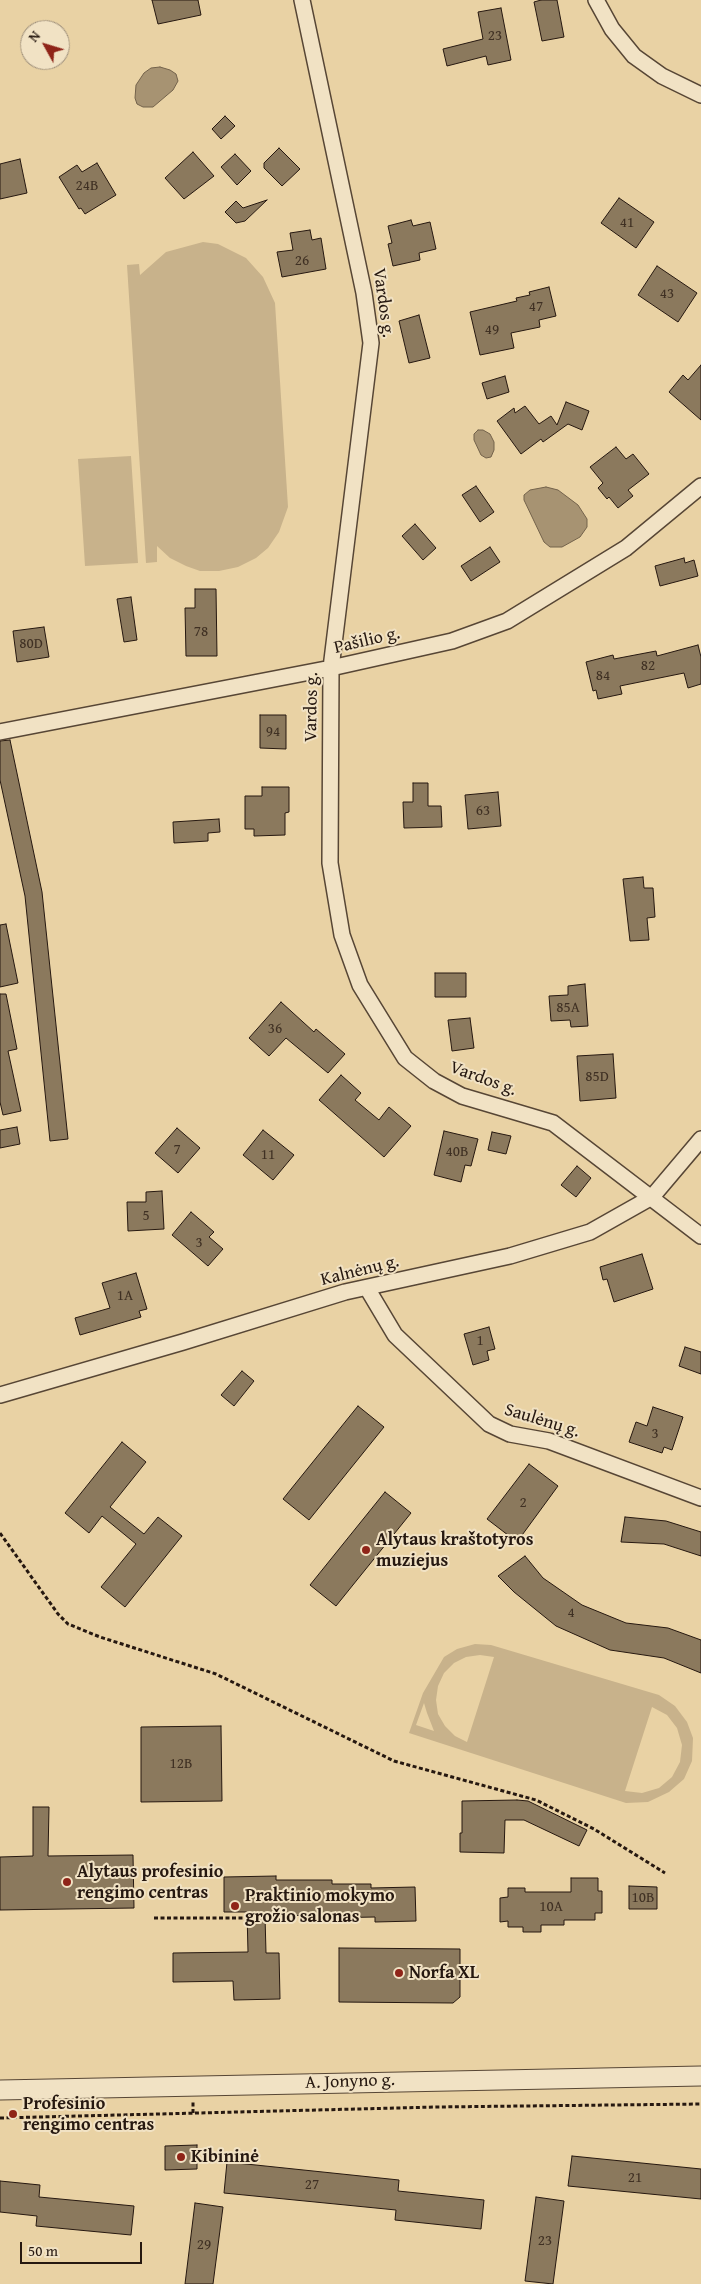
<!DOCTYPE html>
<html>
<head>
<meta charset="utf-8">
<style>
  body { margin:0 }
  #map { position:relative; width:701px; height:2284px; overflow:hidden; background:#e9d2a4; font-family:"Gentium Book Plus",serif }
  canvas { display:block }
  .north { position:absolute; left:20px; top:20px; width:50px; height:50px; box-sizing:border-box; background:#f1e2c4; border:1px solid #a0917c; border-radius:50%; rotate:309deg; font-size:14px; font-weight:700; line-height:20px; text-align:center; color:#261810 }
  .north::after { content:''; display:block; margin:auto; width:18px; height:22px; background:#8f2418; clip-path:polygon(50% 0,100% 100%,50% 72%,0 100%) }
  .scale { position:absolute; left:20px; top:2242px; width:122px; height:22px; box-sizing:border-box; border:2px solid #261810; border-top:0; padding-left:6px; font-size:15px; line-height:18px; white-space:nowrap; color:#261810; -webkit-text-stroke:4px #f1e2c4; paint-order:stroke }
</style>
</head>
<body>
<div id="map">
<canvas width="701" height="2284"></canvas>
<div class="north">N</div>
<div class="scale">50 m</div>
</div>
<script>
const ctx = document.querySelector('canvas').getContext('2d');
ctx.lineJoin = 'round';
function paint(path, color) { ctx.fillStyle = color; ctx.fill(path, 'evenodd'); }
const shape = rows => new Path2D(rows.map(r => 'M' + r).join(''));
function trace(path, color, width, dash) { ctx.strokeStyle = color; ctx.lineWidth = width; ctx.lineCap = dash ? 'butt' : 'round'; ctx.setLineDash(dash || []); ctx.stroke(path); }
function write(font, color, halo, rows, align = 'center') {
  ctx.font = font + ' "Gentium Book Plus",serif'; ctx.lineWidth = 4; ctx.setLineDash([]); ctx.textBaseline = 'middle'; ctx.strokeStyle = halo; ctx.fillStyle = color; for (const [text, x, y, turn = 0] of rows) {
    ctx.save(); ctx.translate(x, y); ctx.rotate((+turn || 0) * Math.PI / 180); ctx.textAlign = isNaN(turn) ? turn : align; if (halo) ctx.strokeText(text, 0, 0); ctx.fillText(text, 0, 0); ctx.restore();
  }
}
const green = shape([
  [203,242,218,244,246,258,263,277,275,303,288,507,279,532,268,548,256,558,238,567,219,571,200,571,186,566,170,558,157,546,157,562,146,563,127,265,139,264,140,275,166,252],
  [131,456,138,563,85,566,78,459],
  [475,1644,491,1645,659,1695,675,1706,687,1722,693,1738,692,1761,684,1779,669,1792,648,1802,626,1803,409,1733,423,1693,444,1657,457,1649],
  [480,1655,494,1657,467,1742,455,1736,445,1726,438,1714,436,1700,438,1686,444,1673,454,1663,466,1657],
  [424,1703,427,1713,434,1731,416,1725],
  [652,1707,667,1715,677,1728,682,1745,680,1762,672,1777,659,1788,642,1793,625,1791]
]);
const water = shape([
  [160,67,170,70,176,74,178,81,173,90,153,107,143,107,137,104,135,98,136,85,144,73,151,68,160,67],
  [478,430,483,430,490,434,494,442,494,450,491,457,486,458,481,455,474,440,474,434,478,430],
  [546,487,558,490,578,505,587,519,587,527,580,537,562,547,550,547,544,542,524,500,524,495,530,490,546,487]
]);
const building = shape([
  [152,0,198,0,201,15,158,24,152,0],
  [541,0,557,0,564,37,542,41,534,2,541,0],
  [501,8,511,60,488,65,486,56,447,66,443,49,483,39,478,12,501,8],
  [225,116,235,126,221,139,212,129,225,116],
  [279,148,300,169,282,186,264,168,264,163,279,148],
  [193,152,214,176,184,199,165,178,193,152],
  [235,154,251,171,237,185,221,167,235,154],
  [20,159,27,193,0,199,0,164,20,159],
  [97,163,116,195,85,214,81,208,79,209,59,177,77,165,82,172,97,163],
  [619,198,654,222,636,248,601,223,619,198],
  [267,200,245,221,236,223,225,212,236,201,243,208,267,200],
  [411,220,413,226,430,222,436,249,419,253,420,260,393,266,388,244,392,243,388,226,411,220],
  [310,230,312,240,321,238,326,269,282,277,277,252,293,250,290,233,310,230],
  [657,266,697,293,678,322,638,295,657,266],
  [549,287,556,316,539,320,540,327,511,333,514,348,480,355,470,312,517,301,516,298,530,295,529,292,549,287],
  [419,315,430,358,409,363,399,321,419,315],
  [701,365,701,420,669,392,683,375,688,380,701,365],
  [505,376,509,392,487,399,482,383,505,376],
  [566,402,589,411,582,430,568,424,543,442,541,439,521,454,497,421,514,408,515,413,525,406,539,424,551,416,557,425,566,402],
  [616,447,626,459,633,454,649,474,628,490,633,496,618,508,609,497,607,499,598,488,603,483,590,467,616,447],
  [476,486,494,512,480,522,462,495,476,486],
  [415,524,436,548,423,560,402,536,415,524],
  [490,547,500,562,471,581,461,566,490,547],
  [684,558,685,563,694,560,698,576,660,586,655,566,684,558],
  [195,589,216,589,217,656,186,656,185,608,195,608,195,589],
  [131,597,137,640,124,642,117,599,131,597],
  [44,627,49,657,17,662,13,631,44,627],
  [698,645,701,657,701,684,688,688,684,673,620,686,622,694,598,699,596,690,593,691,586,662,613,655,614,659,656,651,657,656,698,645],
  [260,715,286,715,286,749,260,748,260,715],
  [10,740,42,892,68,1139,50,1141,25,896,0,780,0,741,10,740],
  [413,783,428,783,428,806,441,806,442,827,404,828,403,802,413,802,413,783],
  [262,787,289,787,289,812,285,813,285,835,254,836,254,829,245,829,245,796,262,796,262,787],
  [498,792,501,826,468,829,465,795,498,792],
  [219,819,220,832,208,833,208,841,174,843,173,822,219,819],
  [643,877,644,888,653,888,655,917,647,918,649,940,630,941,623,879,643,877],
  [6,924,18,983,0,987,0,925,6,924],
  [435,973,466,973,466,997,435,997,435,973],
  [585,984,588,1026,571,1027,570,1020,551,1021,549,996,568,995,568,986,585,984],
  [0,994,6,994,17,1049,8,1051,21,1111,3,1115,0,1102,0,994],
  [281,1002,314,1032,316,1029,345,1054,328,1073,286,1038,269,1056,249,1038,281,1002],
  [470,1018,474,1048,452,1051,448,1020,470,1018],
  [613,1054,616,1098,580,1101,577,1056,613,1054],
  [341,1075,361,1093,355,1100,379,1120,389,1107,411,1126,384,1157,319,1100,341,1075],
  [17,1127,20,1144,0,1148,0,1130,17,1127],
  [177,1128,200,1148,178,1173,155,1153,177,1128],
  [263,1130,294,1155,273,1180,243,1155,263,1130],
  [444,1131,478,1139,471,1166,465,1165,461,1182,434,1175,444,1131],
  [492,1132,511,1136,506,1154,488,1150,492,1132],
  [577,1166,591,1178,576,1197,561,1185,577,1166],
  [162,1191,164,1229,128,1231,127,1202,146,1202,146,1192,162,1191],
  [191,1212,214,1232,209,1237,223,1249,208,1266,172,1235,191,1212],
  [642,1254,653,1289,614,1302,607,1279,603,1280,600,1267,642,1254],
  [136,1273,147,1309,139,1311,141,1317,80,1335,75,1318,110,1308,102,1283,136,1273],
  [489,1327,495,1349,487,1351,489,1360,473,1365,464,1334,489,1327],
  [685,1347,701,1352,701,1374,679,1366,685,1347],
  [242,1371,254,1381,234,1406,221,1395,242,1371],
  [358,1406,384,1427,309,1520,283,1499,358,1406],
  [653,1407,683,1417,672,1450,664,1447,662,1453,629,1442,636,1422,647,1426,653,1407],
  [122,1442,146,1462,110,1507,144,1534,158,1517,182,1536,125,1607,101,1587,136,1544,102,1516,89,1533,65,1513,122,1442],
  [529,1464,558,1486,517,1542,487,1519,529,1464],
  [385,1492,411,1513,336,1606,310,1585,385,1492],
  [625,1517,666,1521,701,1532,701,1556,664,1544,621,1542,625,1517],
  [525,1556,543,1578,582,1605,626,1623,668,1628,701,1640,701,1673,664,1658,610,1650,556,1626,514,1592,498,1576,525,1556],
  [221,1726,222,1801,141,1802,141,1727,221,1726],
  [517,1800,528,1801,587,1830,579,1846,524,1820,505,1820,504,1853,460,1852,460,1833,462,1833,462,1801,517,1800],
  [33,1807,49,1807,48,1856,133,1855,134,1908,0,1910,0,1857,33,1856,33,1807],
  [276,1876,276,1880,332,1880,332,1884,371,1884,371,1888,415,1887,416,1921,375,1922,375,1917,321,1918,321,1915,265,1916,266,1953,279,1953,280,1999,234,2000,233,1981,173,1982,173,1953,248,1952,247,1912,224,1912,224,1877,276,1876],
  [571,1878,598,1878,598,1891,602,1891,602,1913,595,1913,595,1920,564,1920,564,1925,541,1925,541,1932,523,1932,523,1927,508,1927,508,1921,500,1922,500,1898,508,1897,508,1888,525,1888,525,1892,571,1892,571,1878],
  [629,1886,657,1887,657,1909,629,1909,629,1886],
  [339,1948,460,1949,460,1997,453,2003,339,2002,339,1948],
  [197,2145,197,2169,165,2170,165,2146,197,2145],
  [572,2156,701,2169,701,2199,568,2186,572,2156],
  [227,2162,399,2180,398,2191,484,2200,481,2229,395,2220,396,2210,224,2193,227,2162],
  [0,2181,40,2185,39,2197,134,2206,131,2235,36,2226,37,2216,0,2212,0,2181],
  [536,2197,564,2201,553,2284,525,2281,536,2197],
  [195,2203,223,2207,213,2284,185,2284,195,2203]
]);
const path = shape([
  [0,1533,58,1614,68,1624,100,1637,216,1674,394,1761,536,1800,594,1829,665,1873],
  [154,1918,247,1918],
  [193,2113,193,2101],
  [0,2118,436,2107,701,2104]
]);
const minor = shape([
  [302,0,364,293,371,343,331,668,330,863,342,935,360,985,405,1058,434,1081,462,1096,553,1123,701,1236],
  [596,0,612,29,634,56,662,76,701,95],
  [0,732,331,668,452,641,507,621,626,548,701,486],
  [367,1288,395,1335,489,1424,510,1434,549,1441,701,1498],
  [0,1395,183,1342,345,1292,510,1256,590,1232,652,1197,701,1139]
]);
const tertiary = shape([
  [0,2090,701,2076]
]);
const markers = [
  [366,1550,5,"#8f2418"],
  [67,1882,5,"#8f2418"],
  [235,1906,5,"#8f2418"],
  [399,1973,5,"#8f2418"],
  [13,2114,5,"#8f2418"],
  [181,2157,5,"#8f2418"]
];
const numberNames = [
  ["23",495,36],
  ["24B",87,186],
  ["41",627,223],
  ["26",302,261],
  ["43",667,294],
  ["47",536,307],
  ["49",492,330],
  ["78",201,632],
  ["80D",31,644],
  ["82",648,666],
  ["84",603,676],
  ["94",273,732],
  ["63",483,811],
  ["85A",568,1008],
  ["36",275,1029],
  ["85D",597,1077],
  ["7",177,1150],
  ["40B",457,1152],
  ["11",268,1155],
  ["5",146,1216],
  ["3",199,1243],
  ["1A",125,1296],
  ["1",480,1341],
  ["3",655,1434],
  ["2",523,1503],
  ["4",571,1613],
  ["12B",181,1764],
  ["10B",643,1898],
  ["10A",551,1907],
  ["21",635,2178],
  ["27",312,2185],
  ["23",545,2241],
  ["29",204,2245]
];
const streetNames = [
  ["Vardos g.",383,303,82],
  ["Pašilio g.",367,641,-13],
  ["Vardos g.",312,707,-89],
  ["Vardos g.",483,1079,20],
  ["Kalnėnų g.",360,1271,-14],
  ["Saulėnų g.",542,1421,17],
  ["A. Jonyno g.",350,2082,-2]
];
const poiNames = [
  ["Alytaus kraštotyros",376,1540],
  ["muziejus",376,1561],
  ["Alytaus profesinio",77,1872],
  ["rengimo centras",77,1893],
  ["Praktinio mokymo",245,1896],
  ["grožio salonas",245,1917],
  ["Norfa XL",409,1973],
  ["Profesinio",23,2104],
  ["rengimo centras",23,2125],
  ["Kibininė",191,2157]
];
paint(green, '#c8b28b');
paint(water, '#a79372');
trace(water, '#73624b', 1);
paint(building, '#8b795d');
trace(building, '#261810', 1);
trace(minor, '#574635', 18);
trace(tertiary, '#574635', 21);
trace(path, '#261810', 3, [4, 2.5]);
trace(minor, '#f1e2c4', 15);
trace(tertiary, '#f1e2c4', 19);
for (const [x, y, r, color] of markers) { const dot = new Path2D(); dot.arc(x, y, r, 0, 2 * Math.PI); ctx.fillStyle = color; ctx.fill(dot); trace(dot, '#f1e2c4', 2); }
write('15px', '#3f3023', null, numberNames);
write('18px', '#261810', '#f1e2c4', streetNames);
write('bold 18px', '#261810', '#f1e2c4', poiNames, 'left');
</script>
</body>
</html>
